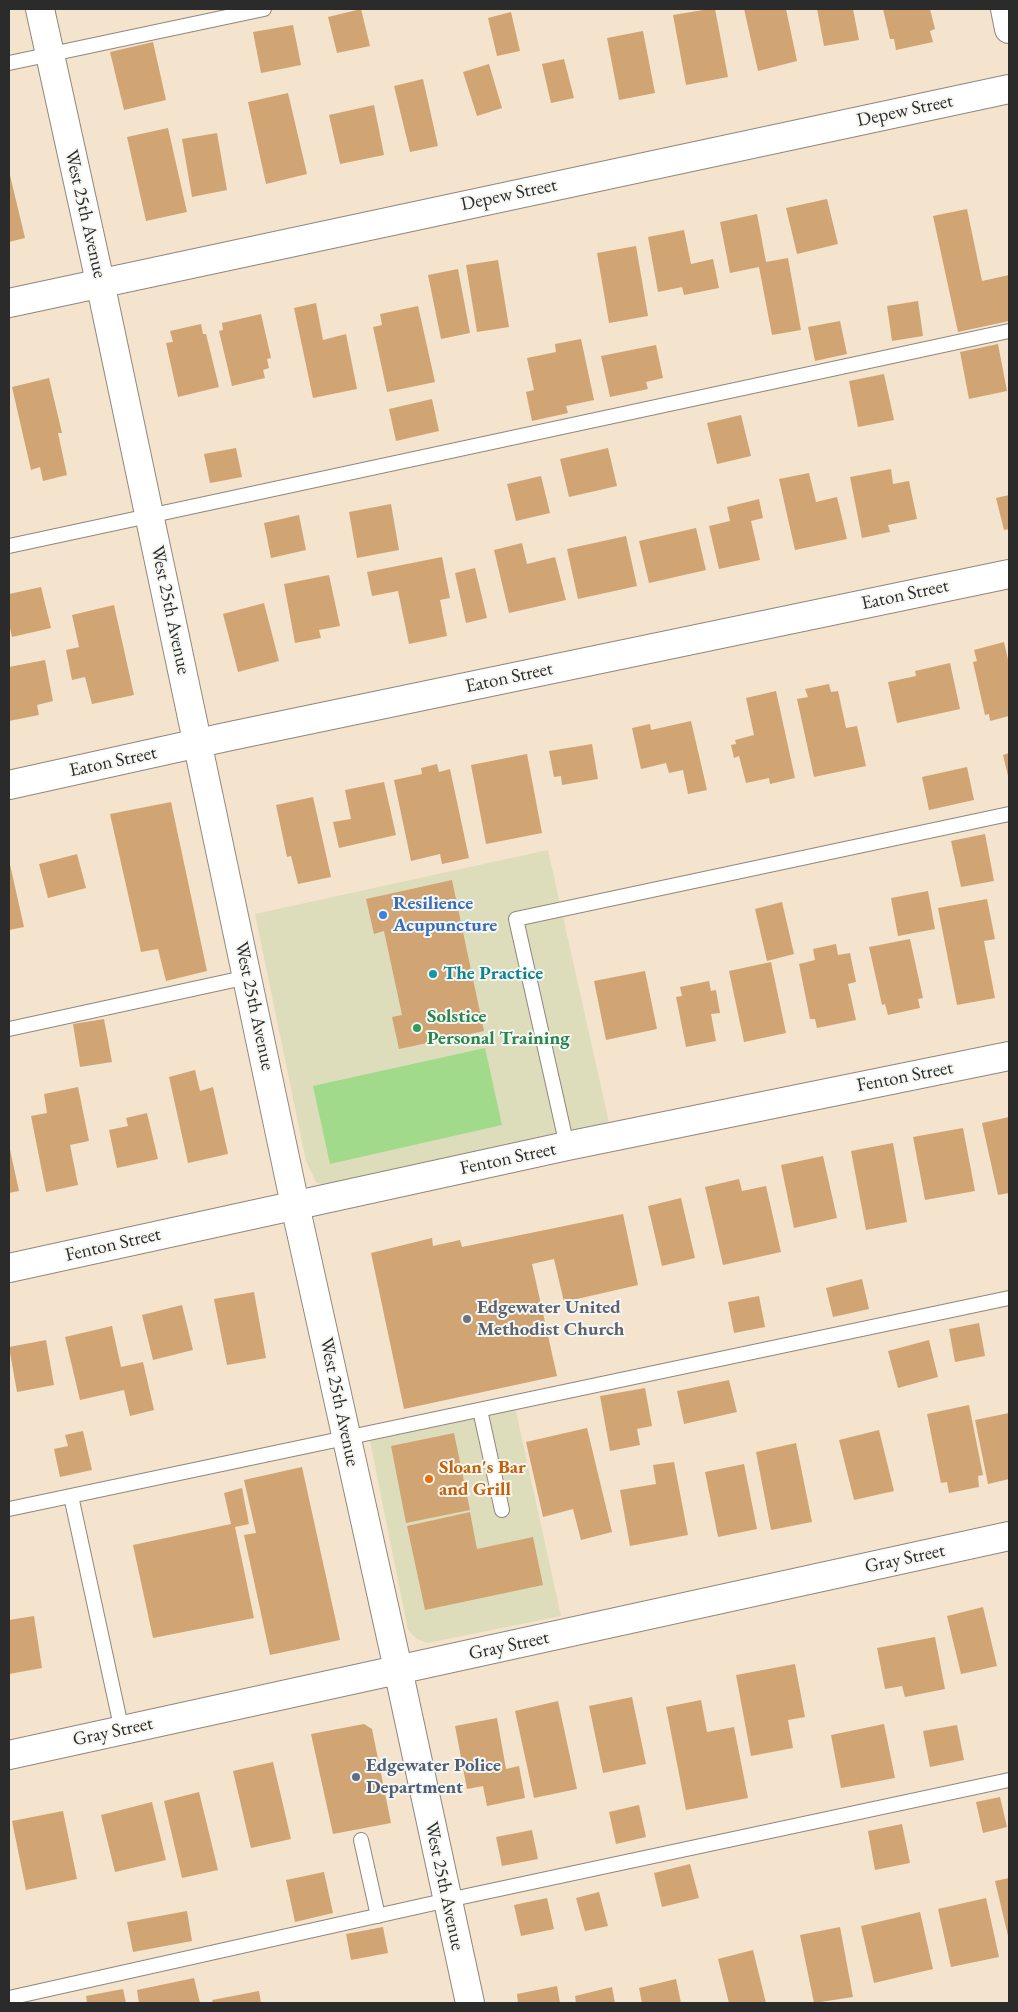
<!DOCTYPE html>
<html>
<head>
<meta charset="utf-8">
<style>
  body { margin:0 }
  #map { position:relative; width:1018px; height:2012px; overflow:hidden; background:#f4e3cd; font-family:"EB Garamond",serif }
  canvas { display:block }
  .frame { position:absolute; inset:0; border:10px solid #2b2b2b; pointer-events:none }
</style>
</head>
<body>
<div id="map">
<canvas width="1018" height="2012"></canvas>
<div class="frame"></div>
</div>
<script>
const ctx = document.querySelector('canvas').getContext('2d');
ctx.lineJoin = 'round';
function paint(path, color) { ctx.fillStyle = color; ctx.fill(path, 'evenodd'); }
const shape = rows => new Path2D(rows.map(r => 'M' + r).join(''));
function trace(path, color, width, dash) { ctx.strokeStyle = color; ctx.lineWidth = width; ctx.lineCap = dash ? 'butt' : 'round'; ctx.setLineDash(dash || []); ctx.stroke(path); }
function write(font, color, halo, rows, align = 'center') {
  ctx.font = font + ' "EB Garamond",serif'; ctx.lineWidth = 4; ctx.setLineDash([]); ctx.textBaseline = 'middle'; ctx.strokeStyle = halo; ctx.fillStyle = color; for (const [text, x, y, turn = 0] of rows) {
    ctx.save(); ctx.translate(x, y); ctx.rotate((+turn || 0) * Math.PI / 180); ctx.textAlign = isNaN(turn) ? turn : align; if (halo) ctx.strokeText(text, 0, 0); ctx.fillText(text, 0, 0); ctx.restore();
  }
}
const built = shape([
  [548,850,610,1127,331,1188,316,1182,306,1161,255,914],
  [515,1407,561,1616,427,1643,417,1639,408,1630,370,1441]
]);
const green = shape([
  [485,1048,502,1125,330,1164,313,1086]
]);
const building = shape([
  [361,9,370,46,337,53,328,17],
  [709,9,715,9,728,77,686,85,673,15],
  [744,9,786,9,797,61,758,71],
  [817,9,853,9,859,40,824,46],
  [883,9,930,9,935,29,930,31,933,42,896,50,894,39,890,39],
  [511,12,520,51,497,56,488,18],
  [293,25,301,65,261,73,253,32],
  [643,31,655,93,619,100,607,38],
  [153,42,166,100,124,110,110,52],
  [564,59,574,98,551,103,542,64],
  [489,64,502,108,477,116,463,72],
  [423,79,438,146,410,152,394,86],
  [288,93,307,174,266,184,248,102],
  [374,105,384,155,340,164,329,115],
  [168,128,187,212,146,221,127,137],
  [217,133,227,190,192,197,182,139],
  [9,171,25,238,9,242],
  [827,199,838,244,797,254,786,208],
  [967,209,982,281,1009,275,1009,321,958,332,933,216],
  [757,214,766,262,788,258,801,330,772,335,759,267,730,273,720,222],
  [684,230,691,264,713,259,719,288,684,295,682,287,658,292,648,237],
  [636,246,648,316,609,323,597,253],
  [498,260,509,327,477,332,466,265],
  [458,269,470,333,441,339,428,275],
  [918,301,923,336,892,341,887,306],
  [316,303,323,340,346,334,357,389,313,398,294,308],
  [418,306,435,382,387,392,373,327,382,325,380,314],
  [261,314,271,358,267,359,269,368,263,370,265,378,232,386,219,331,223,330,222,323],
  [840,321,847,354,815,361,808,327],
  [201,324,203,334,206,334,219,387,178,397,166,343,173,342,170,331],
  [581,339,594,400,566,406,568,413,532,421,526,392,534,390,527,358,556,352,555,344],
  [998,344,1007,391,969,399,960,352],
  [656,345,663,378,646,382,648,389,610,397,601,356],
  [884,374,894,420,858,427,849,381],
  [49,378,62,433,58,433,67,475,43,481,40,467,31,470,12,387],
  [432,399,439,431,396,441,389,409],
  [741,415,751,456,717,464,707,423],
  [236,448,242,477,210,483,204,454],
  [608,448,617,486,569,497,560,459],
  [891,469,893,484,909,481,917,519,888,525,890,532,862,538,850,477],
  [809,473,816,502,837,497,847,539,795,550,779,479],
  [541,476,550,513,516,521,507,484],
  [1009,495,1009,529,1004,530,996,498],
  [759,499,763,518,751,521,760,560,719,569,709,526,730,521,727,507],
  [391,504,399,550,357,558,349,512],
  [299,515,306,550,271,558,264,523],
  [696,528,706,570,649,583,639,541],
  [626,536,637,586,578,599,567,549],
  [522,543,527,564,555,557,566,600,509,613,494,550],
  [442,557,450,598,440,600,447,636,409,644,398,591,372,596,367,572],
  [475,568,487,618,466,623,455,573],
  [329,575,340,626,319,630,321,638,295,643,284,584],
  [41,587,51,628,12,637,9,624,9,594],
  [264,603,279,661,238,672,223,614],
  [114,605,134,695,92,704,85,677,72,680,66,650,79,647,72,615],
  [1004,642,1009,664,1009,716,990,721,989,714,985,715,973,662,977,661,974,650],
  [45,660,53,701,37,705,39,715,9,721,9,667],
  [950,663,960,709,897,723,888,682,916,676,915,671],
  [829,684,831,692,838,691,846,728,857,726,866,766,814,777,797,699,808,697,805,689],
  [776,691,795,778,770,784,769,778,746,783,739,756,734,758,731,745,736,744,735,740,754,735,746,698],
  [691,721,707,790,688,794,683,770,669,773,666,763,641,769,632,728,650,724,651,730],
  [592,744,598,779,562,785,561,776,554,777,549,751],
  [1009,753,1009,780,1003,755],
  [527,754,542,833,486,844,471,765],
  [437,764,439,772,450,769,469,858,442,864,440,854,411,861,394,780,422,774,421,768],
  [967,767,974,800,929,810,922,777],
  [384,782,396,835,339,848,333,822,351,819,345,790],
  [313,797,331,877,298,884,291,856,287,857,276,805],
  [171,802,207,971,166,981,158,949,141,952,110,814],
  [985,834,994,881,961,887,951,841],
  [77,854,86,888,48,898,39,864],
  [9,860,24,927,9,930],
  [452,880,484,1031,399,1049,392,1017,402,1015,384,931,374,934,366,899],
  [928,891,935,929,898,936,891,898],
  [987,899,995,939,984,941,995,998,957,1005,938,908],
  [782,902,794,954,767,961,755,909],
  [910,939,923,998,918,999,920,1008,888,1015,885,1004,882,1005,869,947],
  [836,944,838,955,850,953,856,982,848,984,856,1020,817,1028,815,1019,810,1019,799,964,815,960,813,949],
  [771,962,786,1033,744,1042,729,971],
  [645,971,657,1029,606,1040,594,981],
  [709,981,711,991,716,990,720,1013,711,1014,716,1041,686,1047,676,997,682,996,680,987],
  [104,1019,112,1062,80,1067,73,1024],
  [195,1070,200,1091,213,1087,228,1154,188,1163,169,1077],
  [78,1087,89,1141,70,1145,78,1185,46,1192,31,1116,47,1113,44,1094],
  [147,1113,158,1159,117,1168,109,1130,128,1126,126,1118],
  [1009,1117,1009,1193,998,1195,982,1123],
  [963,1128,975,1191,925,1200,913,1137],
  [893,1143,907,1222,866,1230,851,1151],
  [9,1145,19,1191,9,1193],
  [823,1156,837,1218,794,1228,781,1165],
  [739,1179,742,1191,766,1186,781,1252,723,1265,705,1187],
  [681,1198,695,1258,662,1266,648,1206],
  [623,1214,638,1285,564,1302,554,1259,532,1264,557,1376,404,1409,371,1253,432,1238,433,1246,460,1240,462,1247],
  [862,1279,869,1309,833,1317,826,1288],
  [254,1292,266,1358,227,1365,214,1299],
  [759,1296,765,1327,734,1333,728,1302],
  [182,1305,193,1350,153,1360,142,1315],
  [979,1323,985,1356,955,1362,949,1329],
  [112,1326,121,1367,143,1362,154,1410,130,1416,124,1390,80,1400,65,1337],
  [46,1340,54,1385,17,1392,9,1347],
  [929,1340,938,1377,898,1388,888,1351],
  [729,1380,737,1412,684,1424,677,1391],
  [645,1388,652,1426,637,1429,640,1445,610,1451,600,1396],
  [969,1405,983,1475,978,1476,979,1487,949,1493,947,1482,941,1483,927,1414],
  [1009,1413,1009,1479,988,1484,975,1420],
  [587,1428,612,1532,581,1540,573,1509,543,1517,526,1442],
  [879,1430,894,1491,854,1500,839,1440],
  [83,1431,92,1470,60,1477,54,1449,68,1446,65,1435],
  [454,1433,470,1510,406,1523,391,1446],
  [796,1443,812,1522,771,1530,756,1452],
  [674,1462,688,1535,630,1546,620,1490,656,1484,653,1465],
  [744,1464,757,1529,718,1537,705,1472],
  [302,1467,340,1640,270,1655,244,1535,256,1533,244,1480],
  [242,1488,249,1524,235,1527,254,1618,153,1638,133,1545,231,1524,224,1493],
  [470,1512,477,1549,533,1537,543,1585,425,1610,407,1526],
  [983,1607,997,1666,961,1674,947,1616],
  [34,1616,42,1668,9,1674,9,1620],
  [935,1637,945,1689,905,1697,902,1686,885,1689,877,1648],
  [795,1664,805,1717,788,1720,793,1748,751,1756,736,1675],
  [632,1697,646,1764,603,1773,589,1706],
  [701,1700,707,1732,734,1727,748,1798,686,1810,666,1707],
  [558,1701,577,1789,534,1798,515,1711],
  [497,1718,506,1769,519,1766,525,1798,487,1806,483,1786,467,1789,455,1726],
  [364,1724,372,1729,391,1823,333,1834,311,1734],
  [884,1724,895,1778,841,1788,831,1735],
  [957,1725,964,1760,930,1767,923,1731],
  [273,1762,291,1839,251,1848,233,1771],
  [199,1792,218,1870,182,1878,164,1801],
  [1000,1797,1007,1827,983,1833,976,1802],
  [152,1802,166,1860,115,1872,101,1815],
  [639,1805,646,1837,616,1844,609,1812],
  [63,1811,77,1879,26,1890,12,1821],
  [902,1824,910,1863,875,1870,868,1831],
  [532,1830,538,1859,502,1866,496,1837],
  [690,1864,699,1898,662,1907,654,1873],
  [324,1872,333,1913,295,1922,286,1880],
  [1009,1878,1009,1940,995,1881],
  [599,1892,608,1926,585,1931,576,1898],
  [547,1898,554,1929,521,1936,514,1905],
  [986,1898,999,1957,951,1967,938,1909],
  [187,1911,192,1941,133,1952,127,1922],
  [920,1912,933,1969,874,1983,861,1926],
  [383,1927,388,1953,351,1960,346,1934],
  [840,1927,853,1997,814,2003,800,1935],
  [753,1950,766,2003,729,2003,718,1959],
  [194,1978,200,2003,139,2003,137,1990],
  [676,1979,681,2003,642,2003,639,1988],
  [557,1986,560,2003,518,2003,517,1994],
  [612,1987,615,2003,576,2003,575,1996],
  [123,1989,126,2003,87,2003,86,1996],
  [259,1991,261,2003,213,2003,212,2000]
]);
const service = shape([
  [9,63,264,9],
  [9,546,1009,331],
  [9,1029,248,977],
  [567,1146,516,919,1009,814],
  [480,1410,502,1510],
  [71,1496,122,1731],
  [9,1509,1009,1298],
  [361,1840,378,1916],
  [9,1998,448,1900,1009,1780]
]);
const minor = shape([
  [40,9,100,282,295,1205,398,1669,470,2003],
  [1005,9,1009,29],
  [9,303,1009,89],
  [9,785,226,737,1009,574],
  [9,1268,567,1146,1009,1056],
  [9,1755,1009,1536]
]);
const markers = [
  [383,915,5,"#3f7fe0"],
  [433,974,5,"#0f9aa8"],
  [417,1028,5,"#2e9e5b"],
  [467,1319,5,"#6b7280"],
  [429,1479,5,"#e8710a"],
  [356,1777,5,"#5c6f8a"]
];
const streetNames = [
  ["Depew Street",905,111,-12],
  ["Depew Street",509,195,-12],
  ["West 25th Avenue",85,214,77],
  ["Eaton Street",905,595,-12],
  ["West 25th Avenue",170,610,78],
  ["Eaton Street",509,678,-12],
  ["Eaton Street",113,762,-12],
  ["West 25th Avenue",254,1006,78],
  ["Fenton Street",905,1077,-11],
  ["Fenton Street",508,1159,-12],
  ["Fenton Street",113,1245,-13],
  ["West 25th Avenue",339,1402,78],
  ["Gray Street",905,1559,-12],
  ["Gray Street",509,1646,-12],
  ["Gray Street",113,1732,-12],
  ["West 25th Avenue",444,1886,78]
];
const shopNames = [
  ["Resilience",393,904],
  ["Acupuncture",393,926]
];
const cultureNames = [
  ["The Practice",443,974]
];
const leisureNames = [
  ["Solstice",427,1017],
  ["Personal Training",427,1039]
];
const worshipNames = [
  ["Edgewater United",477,1308],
  ["Methodist Church",477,1330]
];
const foodNames = [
  ["Sloan's Bar",439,1468],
  ["and Grill",439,1490]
];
const serviceNames = [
  ["Edgewater Police",366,1766],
  ["Department",366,1788]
];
paint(built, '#ddddbc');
paint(green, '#a2da8c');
paint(building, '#d1a573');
trace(service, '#90877c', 16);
trace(minor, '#90877c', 30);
trace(service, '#fff', 14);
trace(minor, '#fff', 28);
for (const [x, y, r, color] of markers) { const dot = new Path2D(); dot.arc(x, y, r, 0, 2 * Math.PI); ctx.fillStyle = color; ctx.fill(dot); trace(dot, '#f6f6f2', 2); }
write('19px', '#2b2b2b', '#f6f6f2', streetNames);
write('bold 19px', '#366cbe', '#f6f6f2', shopNames, 'left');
write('bold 19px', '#0d838f', '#f6f6f2', cultureNames, 'left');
write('bold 19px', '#27864d', '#f6f6f2', leisureNames, 'left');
write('bold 19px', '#5b616d', '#f6f6f2', worshipNames, 'left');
write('bold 19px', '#c56008', '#f6f6f2', foodNames, 'left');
write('bold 19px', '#4e5e75', '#f6f6f2', serviceNames, 'left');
</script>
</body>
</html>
